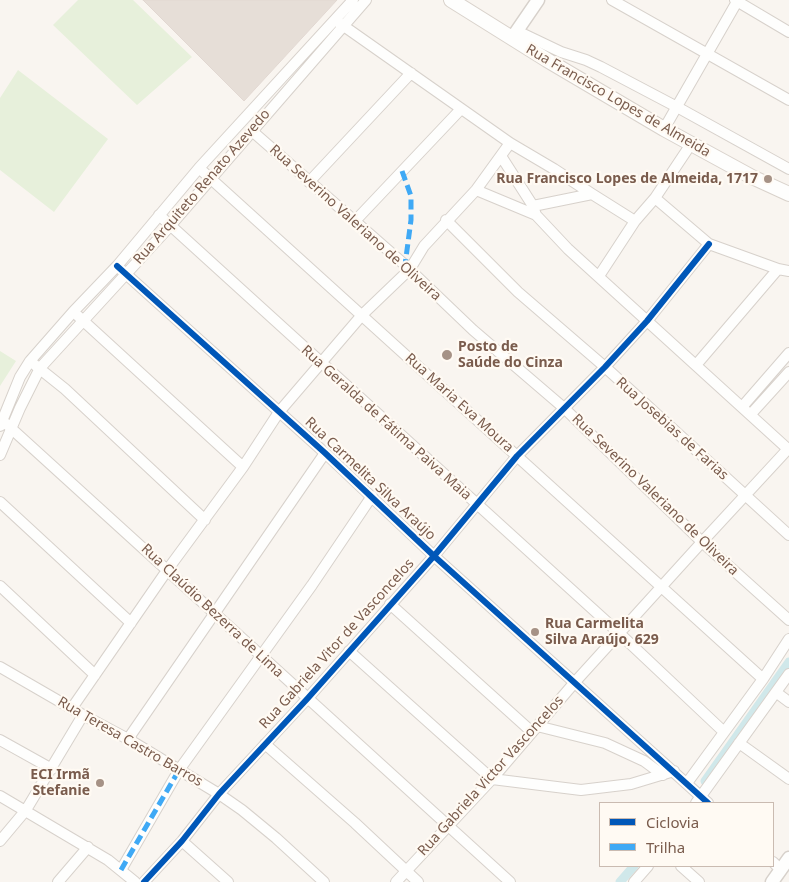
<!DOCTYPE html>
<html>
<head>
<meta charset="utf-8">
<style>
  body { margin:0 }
  #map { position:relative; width:789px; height:882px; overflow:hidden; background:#f9f5f0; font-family:"Noto Sans",sans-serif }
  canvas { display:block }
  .legend { position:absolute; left:599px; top:802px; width:175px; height:65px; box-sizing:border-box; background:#fffaf3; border:1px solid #cabbb1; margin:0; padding:6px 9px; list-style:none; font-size:15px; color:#7a5c4d }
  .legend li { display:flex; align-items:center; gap:10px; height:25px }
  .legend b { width:25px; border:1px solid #cabbb1 }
</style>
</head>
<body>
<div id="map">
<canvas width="789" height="882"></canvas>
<ul class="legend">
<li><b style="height:6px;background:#0057b8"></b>Ciclovia</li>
<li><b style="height:6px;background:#3fa9f5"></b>Trilha</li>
</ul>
</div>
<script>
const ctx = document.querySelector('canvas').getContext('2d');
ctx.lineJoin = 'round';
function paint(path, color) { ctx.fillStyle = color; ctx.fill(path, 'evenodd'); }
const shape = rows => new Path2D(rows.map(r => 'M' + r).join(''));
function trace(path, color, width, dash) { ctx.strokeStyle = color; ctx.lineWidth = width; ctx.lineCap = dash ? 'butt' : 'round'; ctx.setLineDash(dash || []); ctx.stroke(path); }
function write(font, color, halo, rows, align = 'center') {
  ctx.font = font + ' "Noto Sans",sans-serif'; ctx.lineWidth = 4.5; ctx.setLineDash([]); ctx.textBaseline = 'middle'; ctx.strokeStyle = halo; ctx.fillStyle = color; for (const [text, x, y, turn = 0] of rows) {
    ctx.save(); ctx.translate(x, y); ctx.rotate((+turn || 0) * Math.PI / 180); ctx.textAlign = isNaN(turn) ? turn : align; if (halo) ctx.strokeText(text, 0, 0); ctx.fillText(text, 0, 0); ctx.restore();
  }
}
const green = shape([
  [78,0,133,0,192,57,137,105,53,25],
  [18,70,108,139,54,212,0,170,0,98],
  [0,351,16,361,0,386]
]);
const canal = shape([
  [705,781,789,662],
  [620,882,634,866]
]);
const building = shape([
  [143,0,337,0,244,101,143,0]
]);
const minor = shape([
  [612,0,789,100],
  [735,0,789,32],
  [338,22,510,143,554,169,592,194,635,221],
  [517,31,561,52,586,60,601,67,677,107,789,169],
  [664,129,738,0],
  [252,131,405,265,473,330,564,408,702,542,789,620],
  [501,156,533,206,536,215],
  [199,168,763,679],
  [309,182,411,73],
  [476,190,536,215,568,249,789,450],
  [655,198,709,244,778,269,789,271],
  [533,206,592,194],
  [159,215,619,633,724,732],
  [446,220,518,292,605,367,789,535],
  [355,221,461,109],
  [117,266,325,453,434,556,708,803],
  [599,276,635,221,655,198,691,144],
  [78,316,243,467],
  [35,365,65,389,205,520],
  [696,365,778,269],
  [742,407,789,353],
  [751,414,789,372],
  [3,421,510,882],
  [0,426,20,377,30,361,73,312,117,266,199,168,353,0],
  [0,455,20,408,40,368,170,226,366,0],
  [0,502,131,623],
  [0,586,95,675],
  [390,604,532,732],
  [349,651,492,779,581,790,631,784,674,771],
  [0,667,83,715,128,739,219,794,242,810,276,838,324,882],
  [777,693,789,702],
  [72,708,168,569,243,467,279,412,362,315,410,269,424,246,476,190,510,143],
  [537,726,605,743,644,761,663,775],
  [128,739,325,453],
  [0,740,52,769],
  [739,743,789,779],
  [265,744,355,823,418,882],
  [687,783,763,679,789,639],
  [0,796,108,860,135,882],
  [696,803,789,674],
  [0,841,26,810,83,715],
  [182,841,228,882],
  [773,862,780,869],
  [681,866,699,882],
  [121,870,179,770,312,585,372,496],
  [58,882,88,847],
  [144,882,182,841,219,794,308,698,434,556,517,456,605,367,647,321,709,244],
  [396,882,492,779,575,682,702,542,788,449],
  [634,882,648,866]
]);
const tertiary = shape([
  [512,38,538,0],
  [772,882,789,858]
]);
const secondary = shape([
  [451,0,547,60,664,129,752,177,789,194]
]);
const quiet = shape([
  [402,171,411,196,411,220,405,265],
  [121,870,179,770]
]);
const cycleway = shape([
  [117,266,325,453,434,556,708,803],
  [144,882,182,841,219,794,308,698,434,556,517,456,605,367,647,321,709,244]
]);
const markers = [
  [768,179,5,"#a69286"],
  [447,355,6,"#a69286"],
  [535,632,5,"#a69286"],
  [100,783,5,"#a69286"]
];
const streetNames = [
  ["Rua Francisco Lopes de Almeida",618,101,30],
  ["Rua Arquiteto Renato Azevedo",202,187,-49],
  ["Rua Severino Valeriano de Oliveira",355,223,42],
  ["Rua Maria Eva Moura",459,403,42],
  ["Rua Geralda de Fátima Paiva Maia",386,423,42],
  ["Rua Josebias de Farias",672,429,42],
  ["Rua Carmelita Silva Araújo",370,479,43],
  ["Rua Severino Valeriano de Oliveira",655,495,44],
  ["Rua Claúdio Bezerra de Lima",212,611,43],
  ["Rua Gabriela Vitor de Vasconcelos",337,644,-48],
  ["Rua Teresa Castro Barros",130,742,30],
  ["Rua Gabriela Victor Vasconcelos",491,776,-48]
];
const poiNames = [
  ["Rua Francisco Lopes de Almeida, 1717",758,179],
  ["Posto de",458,347,"left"],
  ["Saúde do Cinza",458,363,"left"],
  ["Rua Carmelita",545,624,"left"],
  ["Silva Araújo, 629",545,640,"left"],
  ["ECI Irmã",90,775],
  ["Stefanie",90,791]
];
paint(green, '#e7f0db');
trace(canal, '#d0e8ea', 9);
paint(building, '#e6ded7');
trace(building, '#e2d8d2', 1);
trace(minor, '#d7d1cb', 12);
trace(tertiary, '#d7d1cb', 15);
trace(secondary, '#d9d2cb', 16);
trace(minor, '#fefefd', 10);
trace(tertiary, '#fefefd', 12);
trace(secondary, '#fefefd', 14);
trace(quiet, '#3fa9f5', 5, [10, 5]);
trace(cycleway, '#0057b8', 6);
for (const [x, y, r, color] of markers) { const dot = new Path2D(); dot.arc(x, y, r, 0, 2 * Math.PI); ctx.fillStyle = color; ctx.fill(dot); trace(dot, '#fffaf3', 2); }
write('14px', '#7a5c4d', '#fffaf3', streetNames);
write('bold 14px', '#7a5c4d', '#fffaf3', poiNames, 'right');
</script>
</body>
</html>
